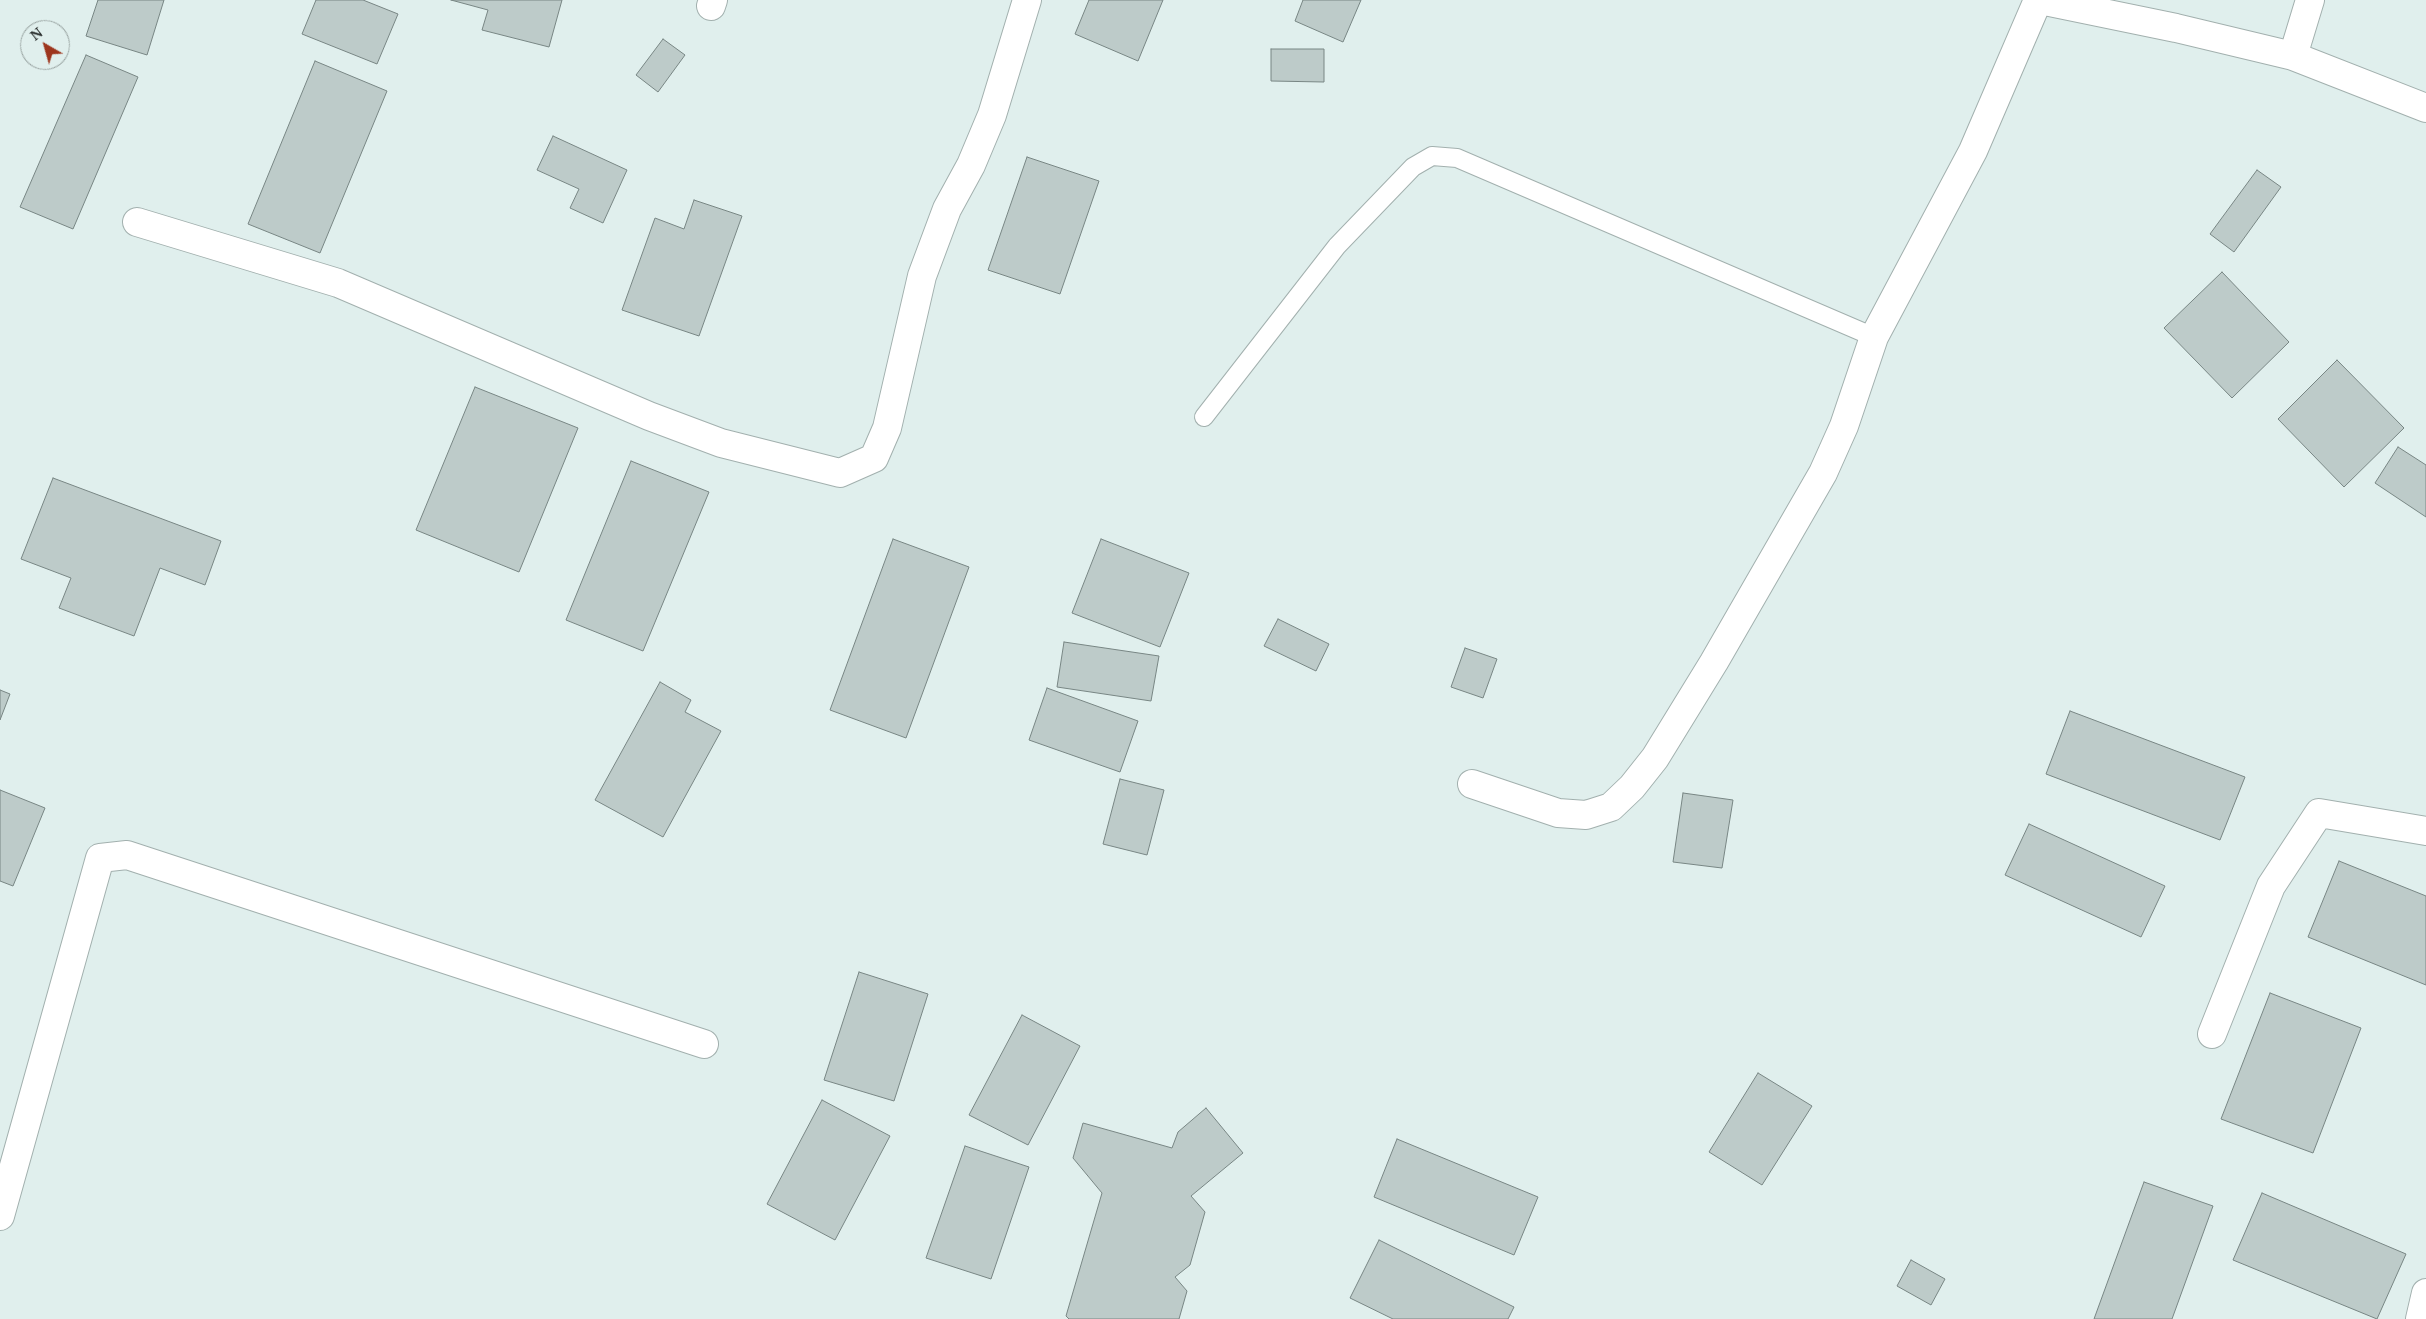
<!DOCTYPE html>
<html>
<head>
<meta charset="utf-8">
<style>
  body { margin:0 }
  #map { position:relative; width:2426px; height:1319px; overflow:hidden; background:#e0efed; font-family:"Noto Serif",serif }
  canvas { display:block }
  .north { position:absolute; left:20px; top:20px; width:50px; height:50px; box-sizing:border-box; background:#e0efed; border:1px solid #98a3a1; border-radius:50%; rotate:322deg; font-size:14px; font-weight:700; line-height:20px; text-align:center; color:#2b302f }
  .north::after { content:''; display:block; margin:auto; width:18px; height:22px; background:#9d351d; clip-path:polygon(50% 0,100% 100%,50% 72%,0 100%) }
</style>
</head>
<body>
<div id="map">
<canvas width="2426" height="1319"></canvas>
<div class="north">N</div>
</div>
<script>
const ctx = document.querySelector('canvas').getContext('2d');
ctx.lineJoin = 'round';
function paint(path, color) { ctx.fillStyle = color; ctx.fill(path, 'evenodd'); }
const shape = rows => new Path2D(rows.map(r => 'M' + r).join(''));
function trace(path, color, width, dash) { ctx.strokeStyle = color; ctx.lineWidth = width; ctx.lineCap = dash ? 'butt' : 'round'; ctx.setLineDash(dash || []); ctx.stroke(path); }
const building = shape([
  [98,0,164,0,147,55,86,36,98,0],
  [316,0,363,0,398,14,377,64,302,34,316,0],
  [451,0,562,0,549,47,482,30,488,10,451,0],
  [1089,0,1163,0,1138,61,1075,34,1089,0],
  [1303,0,1361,0,1343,42,1295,21,1303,0],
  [663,39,685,55,658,92,636,75,663,39],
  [1271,49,1324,49,1324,82,1271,81,1271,49],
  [86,55,138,77,73,229,20,207,86,55],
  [315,61,387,91,320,253,248,224,315,61],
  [553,136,627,170,603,223,570,208,579,189,537,170,553,136],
  [1027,157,1099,181,1060,294,988,270,1027,157],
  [2257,170,2281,187,2234,252,2210,234,2257,170],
  [694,200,742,216,699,336,622,310,655,218,684,229,694,200],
  [2222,272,2289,342,2232,398,2164,328,2222,272],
  [2337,360,2404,428,2344,487,2278,419,2337,360],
  [475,387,578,428,519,572,416,530,475,387],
  [2398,447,2426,465,2426,517,2375,483,2398,447],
  [631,461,709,492,643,651,566,620,631,461],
  [53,478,221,541,205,585,160,568,134,636,59,608,71,578,21,559,53,478],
  [893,539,969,567,906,738,830,710,893,539],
  [1101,539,1189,573,1160,647,1072,613,1101,539],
  [1278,619,1329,644,1316,671,1264,646,1278,619],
  [1064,642,1159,656,1151,701,1057,687,1064,642],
  [1465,648,1497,659,1483,698,1451,687,1465,648],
  [660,682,691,700,685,712,721,731,663,837,595,800,660,682],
  [1047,688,1138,721,1120,772,1029,740,1047,688],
  [0,690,10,694,0,720,0,690],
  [2070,711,2245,777,2220,840,2046,774,2070,711],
  [1120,779,1164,790,1147,855,1103,844,1120,779],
  [0,790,45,808,13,886,0,881,0,790],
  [1683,793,1733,800,1722,868,1673,862,1683,793],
  [2029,824,2165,886,2141,937,2005,875,2029,824],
  [2339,861,2426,896,2426,985,2308,937,2339,861],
  [859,972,928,994,894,1101,824,1080,859,972],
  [2270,993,2361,1028,2313,1153,2221,1119,2270,993],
  [1022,1015,1080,1046,1028,1145,969,1115,1022,1015],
  [1758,1073,1812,1106,1762,1185,1709,1152,1758,1073],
  [822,1100,890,1136,835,1240,767,1204,822,1100],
  [1206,1108,1243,1153,1191,1196,1205,1212,1190,1265,1175,1277,1187,1291,1179,1319,1069,1319,1066,1316,1102,1193,1073,1158,1083,1123,1172,1148,1178,1132,1206,1108],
  [1397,1139,1538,1197,1514,1255,1374,1197,1397,1139],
  [965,1146,1029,1167,991,1279,926,1258,965,1146],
  [2144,1182,2213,1206,2172,1319,2094,1319,2144,1182],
  [2262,1193,2406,1254,2377,1319,2233,1260,2262,1193],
  [1379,1240,1514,1307,1508,1319,1393,1319,1350,1298,1379,1240],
  [1911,1260,1945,1279,1931,1305,1897,1286,1911,1260]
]);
const lane = shape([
  [1204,417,1337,246,1413,167,1432,156,1457,158,1874,337]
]);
const street = shape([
  [2040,0,2176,28,2293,56,2426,108],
  [711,6,713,0],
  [2293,56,2310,0],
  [137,222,338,283,649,416,721,443,840,473,874,458,887,428,922,276,947,209,971,165,992,115,1027,0],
  [1472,784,1558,813,1586,815,1611,807,1632,787,1655,758,1714,662,1823,473,1844,426,1874,337,1973,151,2038,0],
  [2212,1034,2271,886,2319,813,2426,831],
  [0,1216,100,858,127,855,704,1044],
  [2420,1319,2426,1293]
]);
paint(building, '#bdcbc9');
trace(building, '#788684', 1);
trace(lane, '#a2b0ae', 20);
trace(street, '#a2b0ae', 30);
trace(lane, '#fff', 18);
trace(street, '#fff', 28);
</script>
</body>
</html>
